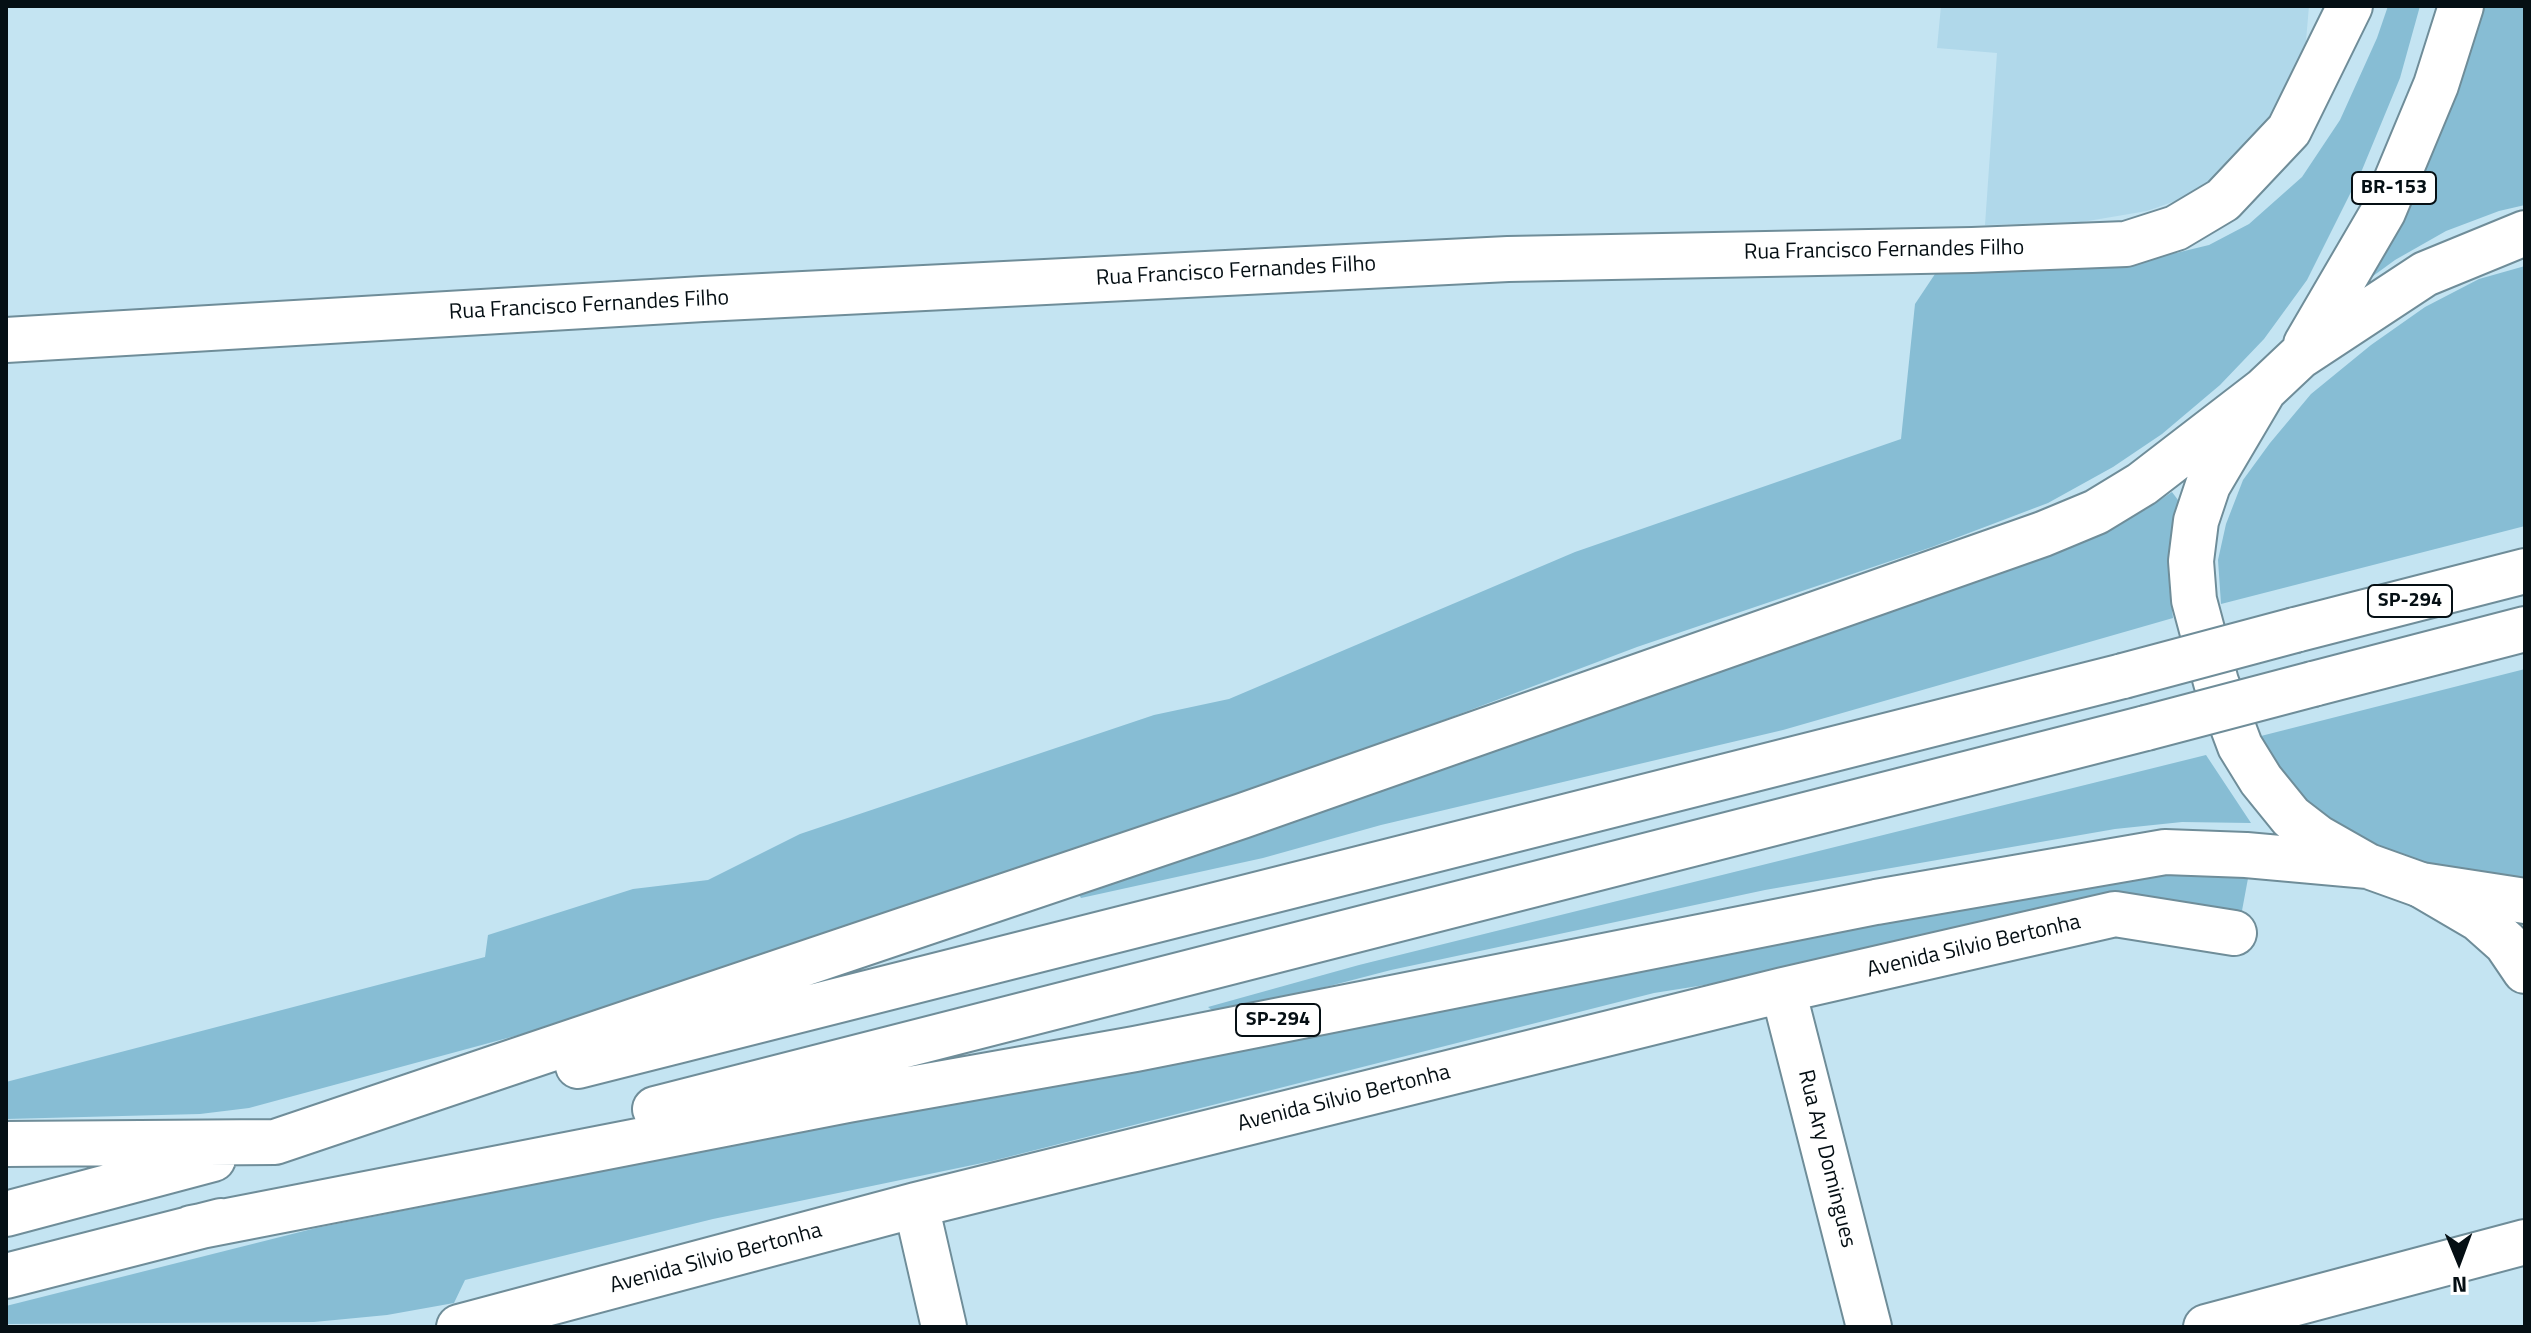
<!DOCTYPE html>
<html>
<head>
<meta charset="utf-8">
<style>
  body { margin:0 }
  #map { position:relative; width:2531px; height:1333px; overflow:hidden; background:#c4e4f2; font-family:"Titillium Web",sans-serif }
  canvas { display:block }
  .frame { position:absolute; inset:0; border:8px solid #050f14; pointer-events:none }
  .north { position:absolute; left:2419px; top:1221px; width:80px; height:80px; -webkit-text-stroke:6px #fff; paint-order:stroke; rotate:179deg; font-size:22px; font-weight:700; line-height:32px; text-align:center; color:#050f14 }
  .north::after { content:''; display:block; margin:auto; width:28px; height:36px; background:#050f14; clip-path:polygon(50% 0,100% 100%,50% 72%,0 100%) }
</style>
</head>
<body>
<div id="map">
<canvas width="2531" height="1333"></canvas>
<div class="frame"></div>
<div class="north">N</div>
</div>
<script>
const ctx = document.querySelector('canvas').getContext('2d');
ctx.lineJoin = 'round';
function paint(path, color) { ctx.fillStyle = color; ctx.fill(path, 'evenodd'); }
const shape = rows => new Path2D(rows.map(r => 'M' + r).join(''));
function trace(path, color, width, dash) { ctx.strokeStyle = color; ctx.lineWidth = width; ctx.lineCap = dash ? 'butt' : 'round'; ctx.setLineDash(dash || []); ctx.stroke(path); }
function write(font, color, halo, rows, align = 'center') {
  ctx.font = font + ' "Titillium Web",sans-serif'; ctx.lineWidth = 7; ctx.setLineDash([]); ctx.textBaseline = 'middle'; ctx.strokeStyle = halo; ctx.fillStyle = color; for (const [text, x, y, turn = 0] of rows) {
    ctx.save(); ctx.translate(x, y); ctx.rotate((+turn || 0) * Math.PI / 180); ctx.textAlign = isNaN(turn) ? turn : align; if (halo) ctx.strokeText(text, 0, 0); ctx.fillText(text, 0, 0); ctx.restore();
  }
}
const built = shape([
  [1941,6,2309,6,2304,64,2277,120,2242,157,2195,194,2147,211,2082,222,1985,225,1997,53,1937,48]
]);
const green = shape([
  [2388,6,2420,6,2400,78,2362,170,2307,280,2264,339,2220,385,2162,434,2113,467,2048,503,1932,547,1637,647,1219,805,526,1033,249,1108,200,1114,6,1119,6,1082,485,957,488,935,633,889,708,880,800,834,1154,715,1229,699,1575,552,1901,439,1915,304,1939,268,2176,253,2209,245,2249,224,2302,177,2340,120,2377,38],
  [2480,6,2525,6,2525,205,2499,211,2446,231,2395,260,2358,287],
  [2525,266,2525,526,2221,604,2218,560,2226,524,2243,480,2270,443,2311,394,2371,345,2425,307,2479,279],
  [2172,492,2178,500,2169,583,2173,618,1783,730,1381,825,1263,858,1081,898,1076,890,2139,506,2145,510],
  [2525,669,2525,881,2440,867,2390,854,2307,809,2257,737],
  [2206,755,2251,823,2182,822,2115,829,1765,890,1391,970,1218,1015,1208,1007,1359,965],
  [2179,870,2249,873,2241,916,1844,963,1654,993,992,1161,713,1219,465,1280,454,1303,387,1315,314,1322,6,1324,6,1306,316,1228,810,1130,1100,1079,1636,967]
]);
const minor = shape([
  [6,340,703,299,1508,259,1972,250,2126,244,2176,228,2223,200,2289,130,2350,6],
  [1783,990,1869,1327],
  [916,1205,944,1327],
  [459,1327,916,1205,1783,990,2115,914,2234,933],
  [2206,1327,2525,1242]
]);
const major = shape([
  [2421,885,2479,919,2506,943,2525,971]
]);
const highway = shape([
  [2525,233,2425,274,2299,357,2264,390,2208,485,2196,521,2191,561,2194,600,2216,682,2240,746,2261,780,2291,817,2317,837,2368,866,2421,885,2525,901],
  [2306,344,2383,212,2436,85,2461,6],
  [2295,630,2525,571],
  [2313,684,2525,629],
  [578,1066,2123,676],
  [655,1109,2146,728],
  [6,1144,275,1142,1242,816,2043,534,2096,512,2142,484,2264,390],
  [6,1214,213,1159],
  [191,1228,848,1100,1135,1049,1876,902,2165,852,2246,855,2368,866],
  [6,1276,221,1221]
]);
const highwayBridge = shape([
  [2123,676,2295,630],
  [2146,728,2313,684]
]);
const shields = [
  [2394,188,84],
  [2410,601,84],
  [1278,1020,84]
];
const shieldNames = [
  ["BR-153",2394,188],
  ["SP-294",2410,601],
  ["SP-294",1278,1020]
];
const streetNames = [
  ["Rua Francisco Fernandes Filho",1884,251,-1],
  ["Rua Francisco Fernandes Filho",1236,272,-3],
  ["Rua Francisco Fernandes Filho",589,306,-3],
  ["Avenida Silvio Bertonha",1974,947,-13],
  ["Avenida Silvio Bertonha",1344,1099,-14],
  ["Rua Ary Domingues",1826,1159,76],
  ["Avenida Silvio Bertonha",716,1259,-15]
];
paint(built, '#b0d8ea');
paint(green, '#87bdd4');
trace(minor, '#6f8d99', 48);
trace(major, '#6f8d99', 48);
trace(highway, '#6f8d99', 48);
trace(minor, '#fff', 44);
trace(major, '#fff', 44);
trace(highway, '#fff', 44);
trace(highwayBridge, '#6f8d99', 48, []);
trace(highwayBridge, '#fff', 44);
for (const [x, y, w] of shields) { const box = new Path2D(); box.roundRect(x - w / 2, y - 16, w, 32, 6); ctx.fillStyle = '#fff'; ctx.fill(box); trace(box, '#050f14', 2); }
write('bold 20px', '#050f14', null, shieldNames);
write('22px', '#050f14', '#fff', streetNames);
</script>
</body>
</html>
